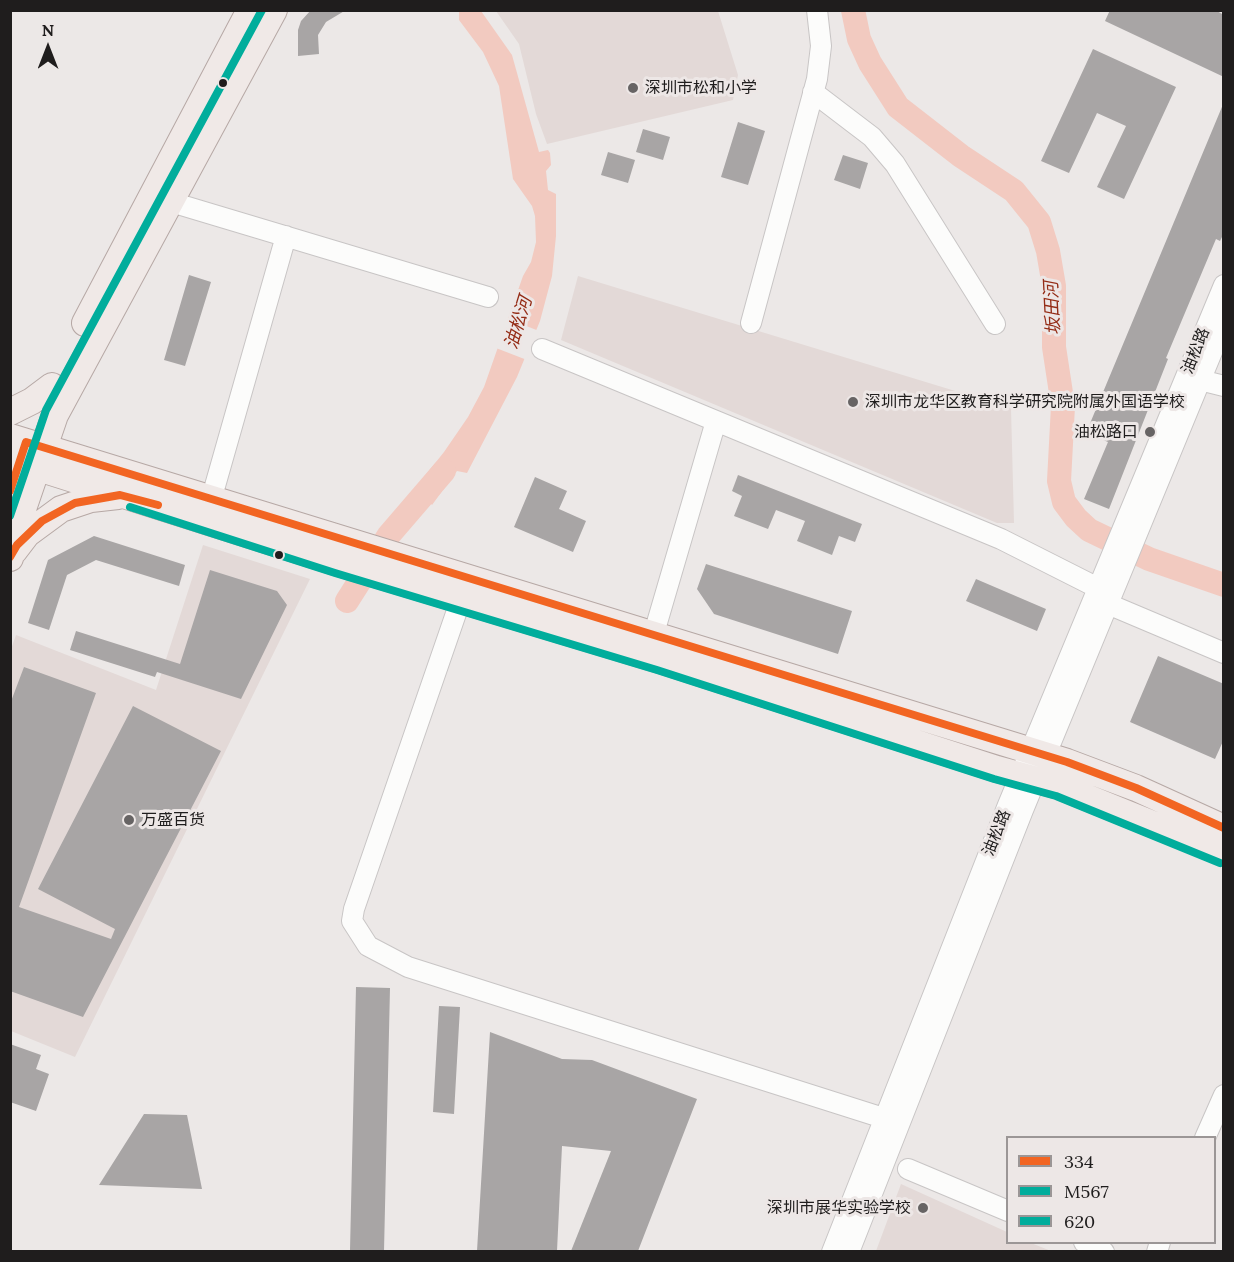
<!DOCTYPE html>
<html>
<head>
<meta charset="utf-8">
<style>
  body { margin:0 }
  #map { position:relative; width:1234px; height:1262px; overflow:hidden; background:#ece8e7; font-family:Lora,serif }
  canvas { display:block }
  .frame { position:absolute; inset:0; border:12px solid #1f1d1d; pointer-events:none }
  .legend { position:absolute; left:1006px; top:1136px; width:210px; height:108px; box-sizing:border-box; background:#ede7e6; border:2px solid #9b9696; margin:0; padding:8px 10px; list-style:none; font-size:18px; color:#1f1d1d }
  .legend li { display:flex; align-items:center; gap:12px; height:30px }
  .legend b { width:30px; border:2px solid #9b9696 }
  .north { position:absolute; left:18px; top:18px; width:60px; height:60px; -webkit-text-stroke:4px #ede7e6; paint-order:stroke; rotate:0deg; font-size:16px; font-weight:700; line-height:24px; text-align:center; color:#1f1d1d }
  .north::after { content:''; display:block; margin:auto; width:21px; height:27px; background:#1f1d1d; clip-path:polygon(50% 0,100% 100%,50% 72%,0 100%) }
</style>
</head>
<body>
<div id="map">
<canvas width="1234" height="1262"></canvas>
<div class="frame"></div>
<ul class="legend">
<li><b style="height:8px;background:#f26522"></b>334</li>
<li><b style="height:8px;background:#01ad9c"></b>M567</li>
<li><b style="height:8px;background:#01ad9c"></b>620</li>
</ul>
<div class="north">N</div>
</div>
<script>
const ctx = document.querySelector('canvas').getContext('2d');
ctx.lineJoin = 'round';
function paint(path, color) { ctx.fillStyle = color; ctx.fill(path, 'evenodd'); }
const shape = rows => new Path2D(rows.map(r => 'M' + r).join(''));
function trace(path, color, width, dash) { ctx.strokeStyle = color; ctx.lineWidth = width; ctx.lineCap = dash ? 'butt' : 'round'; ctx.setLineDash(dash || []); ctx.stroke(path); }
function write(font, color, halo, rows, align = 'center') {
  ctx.font = font + ' Lora,"Noto Sans SC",serif'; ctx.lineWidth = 6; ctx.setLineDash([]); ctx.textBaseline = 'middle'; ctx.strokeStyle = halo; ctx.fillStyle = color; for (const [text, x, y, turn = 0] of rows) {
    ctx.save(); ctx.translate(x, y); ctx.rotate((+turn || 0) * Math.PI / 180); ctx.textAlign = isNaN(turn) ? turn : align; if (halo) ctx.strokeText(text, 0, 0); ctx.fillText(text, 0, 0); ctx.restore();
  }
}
const built = shape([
  [496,11,718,11,738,75,733,100,547,144,536,114,519,44],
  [578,276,1011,408,1014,523,997,523,561,340],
  [203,545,310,579,75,1057,11,1031,10,652,16,635,156,690],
  [901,1184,1007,1232,1008,1242,1031,1243,1051,1251,876,1251]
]);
const water = shape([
  [459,11,481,11,512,55,539,152,548,150,550,153,551,165,546,171,548,190,556,194,556,236,552,276,540,321,517,377,467,473,457,471,432,505,416,487,444,452,468,417,484,387,523,276,531,262,536,242,535,216,532,206,513,179,499,86,483,52,459,20]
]);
const pier = shape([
  [506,318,539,331,527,360,496,348]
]);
const river = shape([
  [853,10,859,39,870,63,898,107,961,156,1014,191,1039,222,1048,251,1054,286,1054,347,1063,406,1059,481,1064,502,1076,518,1089,530,1149,559,1224,585],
  [347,601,389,535,444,471]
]);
const building = shape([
  [311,10,346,10,326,22,318,35,319,54,298,56,298,30,301,21],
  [1110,10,1215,10,1224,15,1224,77,1105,21],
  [1093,49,1176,87,1124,199,1097,187,1126,126,1097,113,1069,173,1041,161],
  [1224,102,1224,233,1220,241,1216,239,1166,358,1168,359,1109,509,1084,499,1108,442,1086,433],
  [738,122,765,131,748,185,721,177],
  [643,129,670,137,663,160,636,152],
  [608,152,635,160,628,183,601,175],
  [843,155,868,163,860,189,834,180],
  [189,275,211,282,185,366,164,360],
  [738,475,862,524,855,542,839,536,832,555,797,541,805,521,776,510,768,529,734,516,742,496,732,491],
  [535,477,567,491,559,509,586,521,573,552,514,527],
  [94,536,185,565,179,586,96,560,67,575,49,630,28,623,48,560],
  [706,564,852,611,838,654,714,614,697,589],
  [210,570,277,591,287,605,241,699,157,672,155,677,70,650,76,631,180,664],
  [976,579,1046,609,1037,631,966,601],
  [1158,656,1224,684,1224,739,1215,759,1130,722],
  [24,667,96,693,19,907,111,939,115,929,38,889,133,706,221,751,83,1017,10,991,10,704],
  [356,987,390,988,384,1251,350,1250],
  [439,1006,460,1007,454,1114,433,1112],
  [490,1032,562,1059,592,1060,697,1099,638,1251,571,1251,611,1151,562,1146,557,1251,477,1251],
  [10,1044,41,1055,36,1069,49,1074,36,1111,10,1102],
  [144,1114,187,1115,202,1189,99,1185]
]);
const minor = shape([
  [813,92,872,137,895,164,995,324],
  [171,202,488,297],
  [751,323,817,79,821,46,817,10],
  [542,349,1001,539,1098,588],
  [1200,380,1224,386],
  [211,500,286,236],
  [461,599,354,909,352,921,368,946,408,967,896,1122],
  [1108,604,1224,653],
  [654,633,716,421],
  [1205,1138,1224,1095],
  [908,1169,1008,1211],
  [1084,1242,1104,1252],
  [832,1252,1008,805,1224,285],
  [849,1252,1023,810,1224,323],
  [1157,1252,1160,1242]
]);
const major = shape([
  [85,323,250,10],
  [10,412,32,401,52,386],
  [10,437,1067,762,1136,788,1224,828],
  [10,459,338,563,660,660,997,769,1059,786,1224,853],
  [14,551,27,534,61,509,91,499,118,496],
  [10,558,24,506,55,415,274,10]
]);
const bus1 = shape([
  [10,491,26,442,1067,762,1136,788,1224,828],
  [10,557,17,545,42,521,75,503,120,495,158,505]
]);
const bus2 = shape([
  [130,507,335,573,657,670,994,779,1056,796,1220,863]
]);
const bus3 = shape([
  [10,516,46,410,262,10]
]);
const markers = [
  [223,83,5,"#1f1d1d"],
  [633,88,6,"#676464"],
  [853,402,6,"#676464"],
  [1150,432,6,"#676464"],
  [279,555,5,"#1f1d1d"],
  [129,820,6,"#676464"],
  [923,1208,6,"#676464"]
];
const poiNames = [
  ["深圳市松和小学",645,88],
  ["深圳市龙华区教育科学研究院附属外国语学校",865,402],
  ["油松路口",1138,432,"right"],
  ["万盛百货",141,820],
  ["深圳市展华实验学校",911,1208,"right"]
];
const streetNames = [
  ["油松路",1196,351,-68],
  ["油松路",997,833,-68]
];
const waterNames = [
  ["坂田河",1053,308,-93],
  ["油松河",519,323,-73]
];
paint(built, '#e3d9d7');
paint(water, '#f2cac0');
paint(pier, '#ece8e7');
trace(river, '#f2cac0', 24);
paint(building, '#a8a5a5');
trace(minor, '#c8c5c5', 22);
trace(major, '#b6a8a5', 28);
trace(minor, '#fcfcfb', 20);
trace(major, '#f0e9e7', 26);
trace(bus1, '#f26522', 8);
trace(bus2, '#01ad9c', 8);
trace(bus3, '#01ad9c', 8);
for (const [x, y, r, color] of markers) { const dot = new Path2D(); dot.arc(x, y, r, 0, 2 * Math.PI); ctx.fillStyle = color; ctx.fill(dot); trace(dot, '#ede7e6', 2); }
write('16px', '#1f1d1d', '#ede7e6', poiNames, 'left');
write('16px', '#1f1d1d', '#ede7e6', streetNames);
write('italic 18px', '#942c16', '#ede7e6', waterNames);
</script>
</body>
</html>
